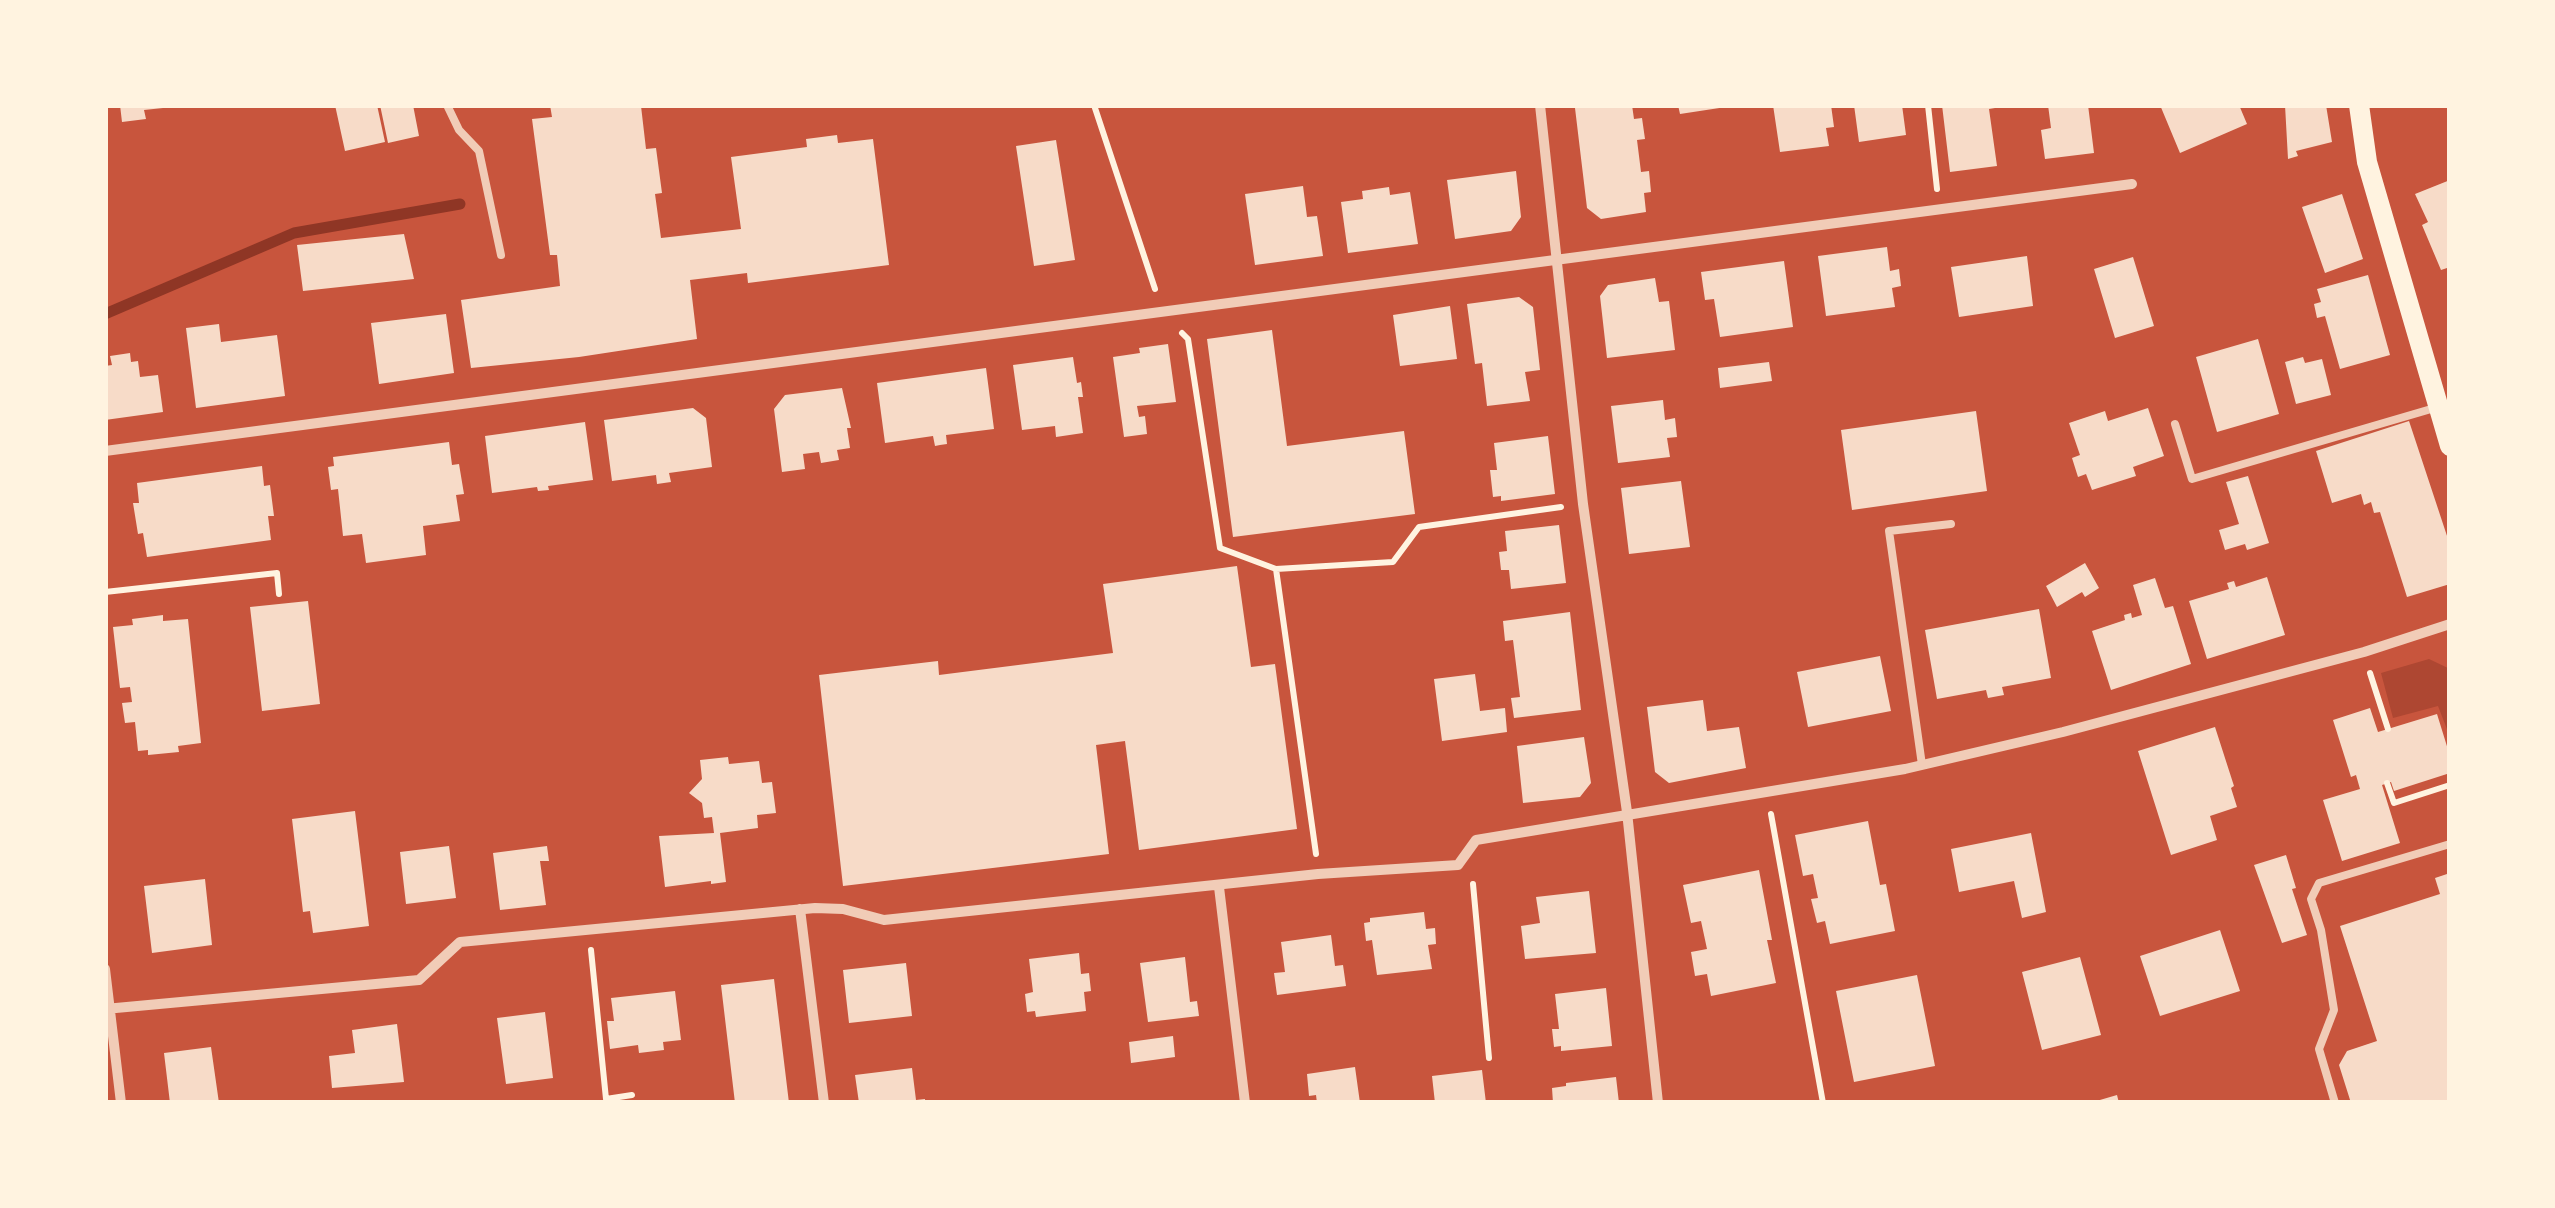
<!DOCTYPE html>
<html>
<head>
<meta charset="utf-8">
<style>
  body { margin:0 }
  #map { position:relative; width:2555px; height:1208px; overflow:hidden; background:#c8553d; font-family:"Titillium Web",sans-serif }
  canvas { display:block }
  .frame { position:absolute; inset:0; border:108px solid #fff3e0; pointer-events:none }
</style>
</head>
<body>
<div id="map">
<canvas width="2555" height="1208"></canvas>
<div class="frame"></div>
</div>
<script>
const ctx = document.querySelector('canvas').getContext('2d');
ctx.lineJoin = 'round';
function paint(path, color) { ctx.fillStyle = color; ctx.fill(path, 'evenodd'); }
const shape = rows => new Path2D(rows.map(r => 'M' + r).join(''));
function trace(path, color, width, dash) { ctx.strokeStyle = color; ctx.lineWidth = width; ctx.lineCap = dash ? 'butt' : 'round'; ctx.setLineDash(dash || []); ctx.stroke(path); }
const green = shape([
  [2429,659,2450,669,2450,737,2438,706,2393,718,2381,673]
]);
const stream = shape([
  [105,314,294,233,460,204]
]);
const building = shape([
  [120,105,163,105,163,108,144,110,146,119,122,122],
  [335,105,377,105,385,142,345,151],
  [380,105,413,105,419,136,388,143],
  [550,105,641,106,646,149,656,148,662,193,655,194,661,238,741,229,731,157,807,147,806,139,837,135,838,143,873,139,889,265,748,283,747,273,690,280,697,339,579,357,471,368,461,300,560,286,557,255,550,255,532,119,552,117],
  [1595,105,1632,105,1634,119,1642,118,1645,139,1637,140,1641,172,1649,171,1651,192,1644,193,1646,212,1601,219,1587,208,1575,108],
  [1678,105,1726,105,1726,107,1680,114],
  [1773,105,1831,105,1834,127,1826,128,1829,146,1780,152],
  [1854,105,1902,105,1906,135,1859,142],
  [1942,105,1994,105,1995,108,1989,109,1997,166,1950,172],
  [2048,105,2088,105,2094,153,2045,159,2041,130,2051,128],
  [2160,105,2239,105,2247,124,2180,153],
  [2285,105,2326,105,2332,142,2296,151,2298,156,2288,159],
  [1056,140,1075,260,1034,266,1016,146],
  [1516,171,1521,217,1511,231,1455,239,1447,180],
  [2450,180,2450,275,2447,268,2441,270,2422,225,2428,222,2415,194],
  [1303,186,1307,217,1317,216,1323,256,1255,265,1245,194],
  [1389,187,1390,195,1410,192,1418,244,1348,253,1341,202,1363,199,1362,191],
  [2342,194,2363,259,2325,273,2302,207],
  [404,234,414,279,303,291,297,245],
  [1887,247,1890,271,1899,269,1901,286,1892,288,1895,307,1826,316,1818,256],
  [2027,256,2033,306,1959,317,1951,267],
  [2133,257,2154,326,2115,338,2094,269],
  [1784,261,1793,327,1720,337,1714,299,1705,300,1701,272],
  [2368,275,2390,355,2340,369,2325,316,2317,318,2314,304,2321,302,2317,289],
  [1655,278,1659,302,1669,301,1675,350,1607,358,1600,296,1608,285],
  [1519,297,1533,307,1540,370,1525,372,1530,401,1487,406,1482,363,1475,364,1467,304],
  [1450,306,1457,359,1400,366,1393,315],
  [446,314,454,373,379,384,371,323],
  [219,324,221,342,277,335,285,396,196,408,186,328],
  [1272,330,1287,446,1404,431,1415,514,1233,537,1207,339],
  [2258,339,2279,414,2217,432,2196,357],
  [1168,344,1176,402,1137,406,1139,417,1145,416,1147,434,1124,437,1113,357,1140,353,1139,348],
  [130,353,131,362,138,361,140,377,158,375,163,412,105,420,105,366,112,365,110,356],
  [1073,357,1077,383,1081,382,1083,397,1078,397,1083,433,1056,437,1055,426,1022,430,1013,365],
  [2303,357,2305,363,2322,359,2331,395,2296,404,2285,362],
  [1769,362,1772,381,1720,388,1718,368],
  [986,368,994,429,946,435,947,444,940,445,935,446,933,436,885,443,877,383],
  [842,388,851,428,847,428,850,448,837,450,839,460,821,463,819,452,803,454,805,469,782,472,774,409,785,395],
  [1663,400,1665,420,1675,418,1677,437,1667,438,1670,457,1618,463,1611,406],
  [693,408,706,418,712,467,669,473,671,482,657,484,656,475,612,481,604,420],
  [2148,408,2164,456,2133,467,2136,476,2092,490,2086,474,2078,477,2072,458,2080,455,2069,423,2105,411,2108,421],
  [1976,411,1987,491,1852,510,1841,430],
  [2409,421,2450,545,2450,584,2407,597,2380,512,2374,513,2371,502,2364,505,2361,494,2332,503,2316,451],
  [585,422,593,480,548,486,549,490,538,491,537,487,492,493,485,436],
  [1548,436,1555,494,1501,501,1501,496,1493,497,1490,470,1497,470,1494,443],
  [449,442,452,465,459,464,464,494,456,495,460,521,423,526,426,555,366,563,362,534,343,536,338,489,331,490,328,467,334,466,333,457],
  [262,466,264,486,270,485,274,516,268,516,271,540,147,557,143,533,138,534,133,503,139,503,137,483],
  [2248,476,2269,543,2247,550,2245,544,2225,550,2219,530,2239,524,2226,482],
  [1681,481,1690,547,1629,554,1621,488],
  [1559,525,1566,583,1511,589,1509,570,1501,570,1499,552,1507,551,1505,531],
  [2085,563,2099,588,2085,597,2082,592,2057,607,2046,586],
  [1237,566,1251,667,1275,664,1297,829,1139,850,1125,741,1096,745,1109,854,843,886,819,675,938,661,939,675,1113,653,1103,584],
  [2267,577,2285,635,2207,659,2189,601,2229,589,2227,583,2234,581,2236,587],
  [2155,578,2165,608,2173,606,2191,664,2111,690,2092,631,2125,620,2124,615,2131,613,2132,618,2142,615,2133,585],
  [308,601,320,704,262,711,250,607],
  [2039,609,2051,678,2002,687,2004,695,1988,698,1986,690,1937,699,1925,630],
  [1570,612,1581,710,1514,718,1511,698,1520,697,1513,640,1505,641,1503,621],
  [163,615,163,621,188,619,201,743,178,746,179,752,148,755,148,750,138,751,135,722,125,723,122,703,132,702,130,687,120,688,113,627,133,625,132,619],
  [1880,656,1891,711,1808,727,1797,672],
  [1475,674,1480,711,1505,708,1507,732,1442,741,1434,679],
  [1703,700,1707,731,1739,727,1746,768,1669,783,1655,772,1647,707],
  [2370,708,2378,732,2437,714,2450,756,2450,773,2394,791,2391,782,2382,785,2400,843,2342,861,2323,800,2360,789,2356,775,2351,777,2333,720],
  [2215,727,2234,786,2231,788,2237,807,2210,816,2217,840,2171,855,2138,751],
  [1584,737,1591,783,1580,797,1523,803,1517,746],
  [728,757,729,764,759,761,762,783,772,782,776,813,757,815,758,828,720,833,726,882,711,884,711,881,665,887,659,836,714,833,712,817,704,818,702,803,689,793,702,779,700,760],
  [355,811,369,926,313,933,310,911,303,912,292,819],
  [1868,821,1880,885,1886,884,1895,931,1830,944,1825,921,1817,923,1811,899,1818,898,1813,874,1803,876,1795,835],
  [2031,833,2046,912,2022,918,2014,881,1959,892,1951,849],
  [449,846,456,898,406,904,400,852],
  [547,846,549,861,540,861,546,905,500,910,493,853],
  [2286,855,2296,888,2292,889,2307,935,2282,943,2254,865],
  [1759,870,1772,940,1767,940,1776,983,1711,996,1707,974,1695,976,1691,952,1707,949,1701,921,1691,923,1683,885],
  [2450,873,2450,1103,2351,1103,2339,1065,2347,1051,2377,1041,2340,926,2440,894,2435,878],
  [205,879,212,945,152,953,144,886],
  [1589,891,1596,953,1525,959,1521,926,1540,923,1536,897],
  [1424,912,1426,929,1435,928,1436,944,1428,945,1432,969,1377,975,1372,940,1366,941,1364,923,1370,922,1370,918],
  [2220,930,2240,991,2160,1016,2140,956],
  [1331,935,1335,966,1343,965,1346,986,1277,995,1274,973,1285,972,1281,942],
  [1079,953,1081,974,1089,973,1091,991,1084,992,1086,1011,1036,1017,1035,1011,1027,1012,1025,994,1033,992,1029,959],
  [1185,957,1190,1002,1197,1001,1199,1016,1148,1022,1140,963],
  [2080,957,2101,1035,2042,1050,2022,972],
  [906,963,912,1016,849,1023,843,970],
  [1917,975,1935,1066,1854,1082,1836,991],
  [774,979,789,1103,735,1103,721,985],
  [1606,988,1612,1046,1561,1051,1561,1046,1554,1047,1552,1029,1559,1029,1555,994],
  [675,991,681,1040,663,1042,664,1050,639,1053,638,1045,610,1049,607,1021,614,1021,611,998],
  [545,1012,553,1078,506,1084,497,1018],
  [397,1024,404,1082,332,1088,329,1056,355,1053,352,1030],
  [1173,1036,1175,1057,1131,1063,1129,1042],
  [211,1047,219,1103,170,1103,164,1053],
  [1355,1067,1360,1103,1317,1103,1316,1095,1309,1096,1307,1074],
  [912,1068,916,1100,925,1099,925,1103,859,1103,855,1075],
  [1482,1070,1486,1103,1435,1103,1432,1076],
  [1616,1077,1619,1103,1553,1103,1552,1088,1566,1086,1566,1083],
  [2117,1095,2119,1103,2093,1103,2093,1102]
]);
const path = shape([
  [1094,105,1155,289],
  [1928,105,1937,189],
  [1182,333,1188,339,1220,548,1276,569,1316,854],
  [1276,569,1393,562,1419,527,1561,507],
  [105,592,277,573,279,594],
  [2370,673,2388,729],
  [2387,783,2394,803,2450,785],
  [1771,814,1823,1103],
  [1473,884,1489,1058],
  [591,950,606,1099,632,1095]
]);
const service = shape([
  [447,105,459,130,479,151,501,255],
  [2175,424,2192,479,2438,407],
  [1922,765,1889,531,1951,524],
  [2335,1103,2319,1049,2334,1010,2321,930,2311,899,2319,883,2450,844]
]);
const minor = shape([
  [1540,105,1583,504,1627,812,1658,1103],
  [105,451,2132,184],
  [1219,887,1245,1103],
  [800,909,824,1103],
  [105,969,121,1103],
  [105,1009,419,980,460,942,815,908,843,909,884,920,1318,874,1458,865,1476,840,1905,769,2063,732,2364,652,2450,624]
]);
const secondary = shape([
  [2359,105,2367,162,2450,446]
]);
paint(green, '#ae4732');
trace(stream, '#8f3625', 11);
paint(building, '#f7dbc8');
trace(path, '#fff3e0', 6);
trace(service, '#f1ccb7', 8);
trace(minor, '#f1ccb7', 10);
trace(secondary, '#fff3e0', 20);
</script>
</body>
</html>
